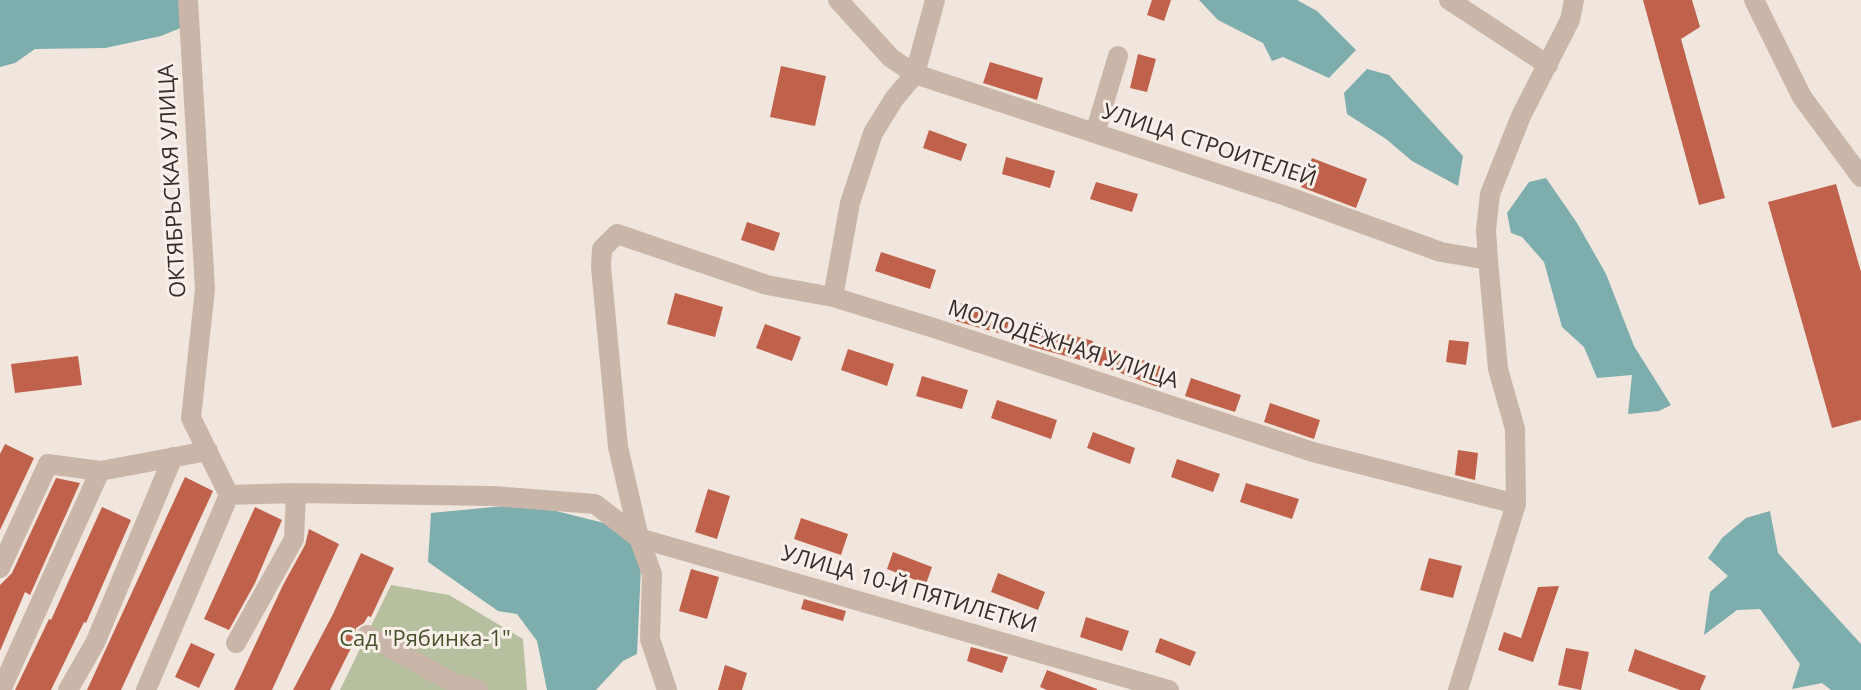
<!DOCTYPE html>
<html>
<head>
<meta charset="utf-8">
<style>
  body { margin:0 }
  canvas { display:block; background:#f1e6dd }
</style>
</head>
<body>
<canvas width="1861" height="690"></canvas>
<script>
const ctx = document.querySelector('canvas').getContext('2d');
ctx.lineJoin = 'round';
function paint(path, color) { ctx.fillStyle = color; ctx.fill(path, 'evenodd'); }
const shape = rows => new Path2D(rows.map(r => 'M' + r).join(''));
function trace(path, color, width, dash) { ctx.strokeStyle = color; ctx.lineWidth = width; ctx.lineCap = dash ? 'butt' : 'round'; ctx.setLineDash(dash || []); ctx.stroke(path); }
function write(font, color, halo, rows, align = 'center') {
  ctx.font = font + ' "Open Sans",sans-serif'; ctx.lineWidth = 6; ctx.setLineDash([]); ctx.textBaseline = 'middle'; ctx.strokeStyle = halo; ctx.fillStyle = color; for (const [text, x, y, turn = 0] of rows) {
    ctx.save(); ctx.translate(x, y); ctx.rotate((+turn || 0) * Math.PI / 180); ctx.textAlign = isNaN(turn) ? turn : align; if (halo) ctx.strokeText(text, 0, 0); ctx.fillText(text, 0, 0); ctx.restore();
  }
}
const green = shape([
  [391,585,449,595,523,639,527,690,340,690]
]);
const water = shape([
  [0,0,185,0,183,27,161,36,105,48,35,49,15,63,0,67],
  [1199,0,1297,0,1317,11,1356,50,1329,78,1283,57,1272,61,1263,43,1218,20],
  [1367,69,1389,75,1463,156,1458,186,1412,161,1386,139,1347,114,1344,93],
  [1546,178,1577,223,1606,274,1634,346,1671,405,1659,411,1628,414,1632,375,1597,378,1584,347,1562,327,1544,262,1522,237,1511,233,1507,213,1529,182],
  [504,506,556,511,624,528,641,567,637,654,623,661,596,690,547,690,537,641,517,614,498,611,428,562,431,513],
  [1770,511,1778,553,1861,644,1861,690,1831,690,1822,683,1792,689,1800,664,1760,609,1737,610,1704,635,1710,592,1728,576,1708,558,1722,538,1746,518]
]);
const building = shape([
  [1152,0,1171,0,1164,21,1147,15],
  [1643,0,1692,0,1700,27,1681,39,1725,198,1699,205],
  [1138,54,1156,59,1147,92,1130,88],
  [990,62,1043,78,1037,100,983,83],
  [781,66,826,76,815,126,770,117],
  [929,130,967,144,961,161,923,148],
  [1006,157,1055,171,1050,188,1002,174],
  [1312,158,1367,179,1356,208,1301,187],
  [1096,182,1138,194,1132,212,1090,199],
  [1836,184,1861,272,1861,420,1832,428,1768,202],
  [747,222,780,233,774,251,741,240],
  [881,252,936,270,930,289,875,271],
  [675,293,723,307,715,337,667,324],
  [961,303,1010,318,1005,335,956,321],
  [765,324,801,337,792,361,756,348],
  [1035,325,1093,341,1093,343,1166,368,1160,388,1102,366,1029,346],
  [1449,340,1469,342,1466,365,1446,362],
  [848,349,894,364,887,386,841,370],
  [78,356,82,385,15,393,11,364],
  [922,376,968,390,962,409,916,396],
  [1191,378,1241,395,1235,412,1185,396],
  [997,400,1057,420,1051,439,991,418],
  [1270,403,1320,420,1314,439,1264,422],
  [1093,432,1135,448,1130,464,1087,448],
  [5,444,34,458,0,530,0,454],
  [1458,450,1478,453,1475,480,1455,475],
  [1177,459,1220,474,1213,492,1171,477],
  [185,477,213,491,121,690,87,690],
  [56,478,80,483,30,595,25,592,0,651,0,585,12,573],
  [1246,483,1299,499,1292,519,1240,502],
  [708,489,730,496,717,539,695,532],
  [102,507,131,520,86,623,84,622,51,690,15,690,49,619,51,620],
  [255,507,282,520,255,583,229,630,204,619],
  [801,518,848,534,841,555,794,539],
  [309,529,339,544,272,690,234,690,283,585,305,545],
  [893,552,932,567,926,584,887,569],
  [361,553,394,568,371,617,368,616,364,623,356,628,355,640,330,690,293,690,333,614],
  [1429,558,1462,566,1453,598,1420,590],
  [691,569,719,577,707,619,679,611],
  [998,573,1045,592,1038,610,991,592],
  [1559,586,1533,662,1498,650,1504,632,1521,638,1538,587],
  [804,599,846,611,843,621,801,609],
  [1086,617,1129,631,1122,651,1080,637],
  [1160,638,1196,652,1190,666,1155,652],
  [191,643,215,654,199,688,175,677],
  [971,647,1008,657,1002,673,967,661],
  [1566,648,1589,652,1581,690,1558,685],
  [1635,649,1706,676,1700,690,1680,690,1628,671],
  [725,665,747,673,742,690,718,690],
  [1047,670,1097,689,1097,690,1047,690,1040,687]
]);
const minor = shape([
  [188,0,205,289,191,418,229,495],
  [838,0,891,58,915,74,1286,196,1441,252,1488,260],
  [1449,0,1548,65],
  [1754,0,1802,97,1861,177],
  [1095,133,1118,56],
  [833,297,850,203,873,133,894,99,915,74,935,0],
  [229,495,296,493,493,496,595,504,639,538,1169,690],
  [0,568,48,464,100,471,208,451],
  [367,635,452,682,478,690],
  [236,643,294,539,296,493],
  [1,690,100,471],
  [68,690,95,643,173,457],
  [146,690,229,495],
  [667,690,650,639,652,574,639,538,618,447,601,267,602,249,617,234,767,285,833,297,937,329,1313,452,1516,504],
  [1458,690,1516,504,1515,429,1498,369,1488,260,1486,230,1490,194,1521,116,1570,20,1574,0]
]);
const streetNames = [
  ["УЛИЦА СТРОИТЕЛЕЙ",1209,146,18],
  ["ОКТЯБРЬСКАЯ УЛИЦА",173,181,-93],
  ["МОЛОДЁЖНАЯ УЛИЦА",1063,345,18],
  ["УЛИЦА 10-Й ПЯТИЛЕТКИ",909,590,16]
];
const parkNames = [
  ["Сад \"Рябинка-1\"",425,640]
];
paint(green, '#b6bf9e');
paint(water, '#7dadac');
paint(building, '#c0614c');
trace(minor, '#c9b6a9', 20);
write('22px', '#362c29', '#f9f1e9', streetNames);
write('22px', '#48532e', '#f9f1e9', parkNames);
</script>
</body>
</html>
